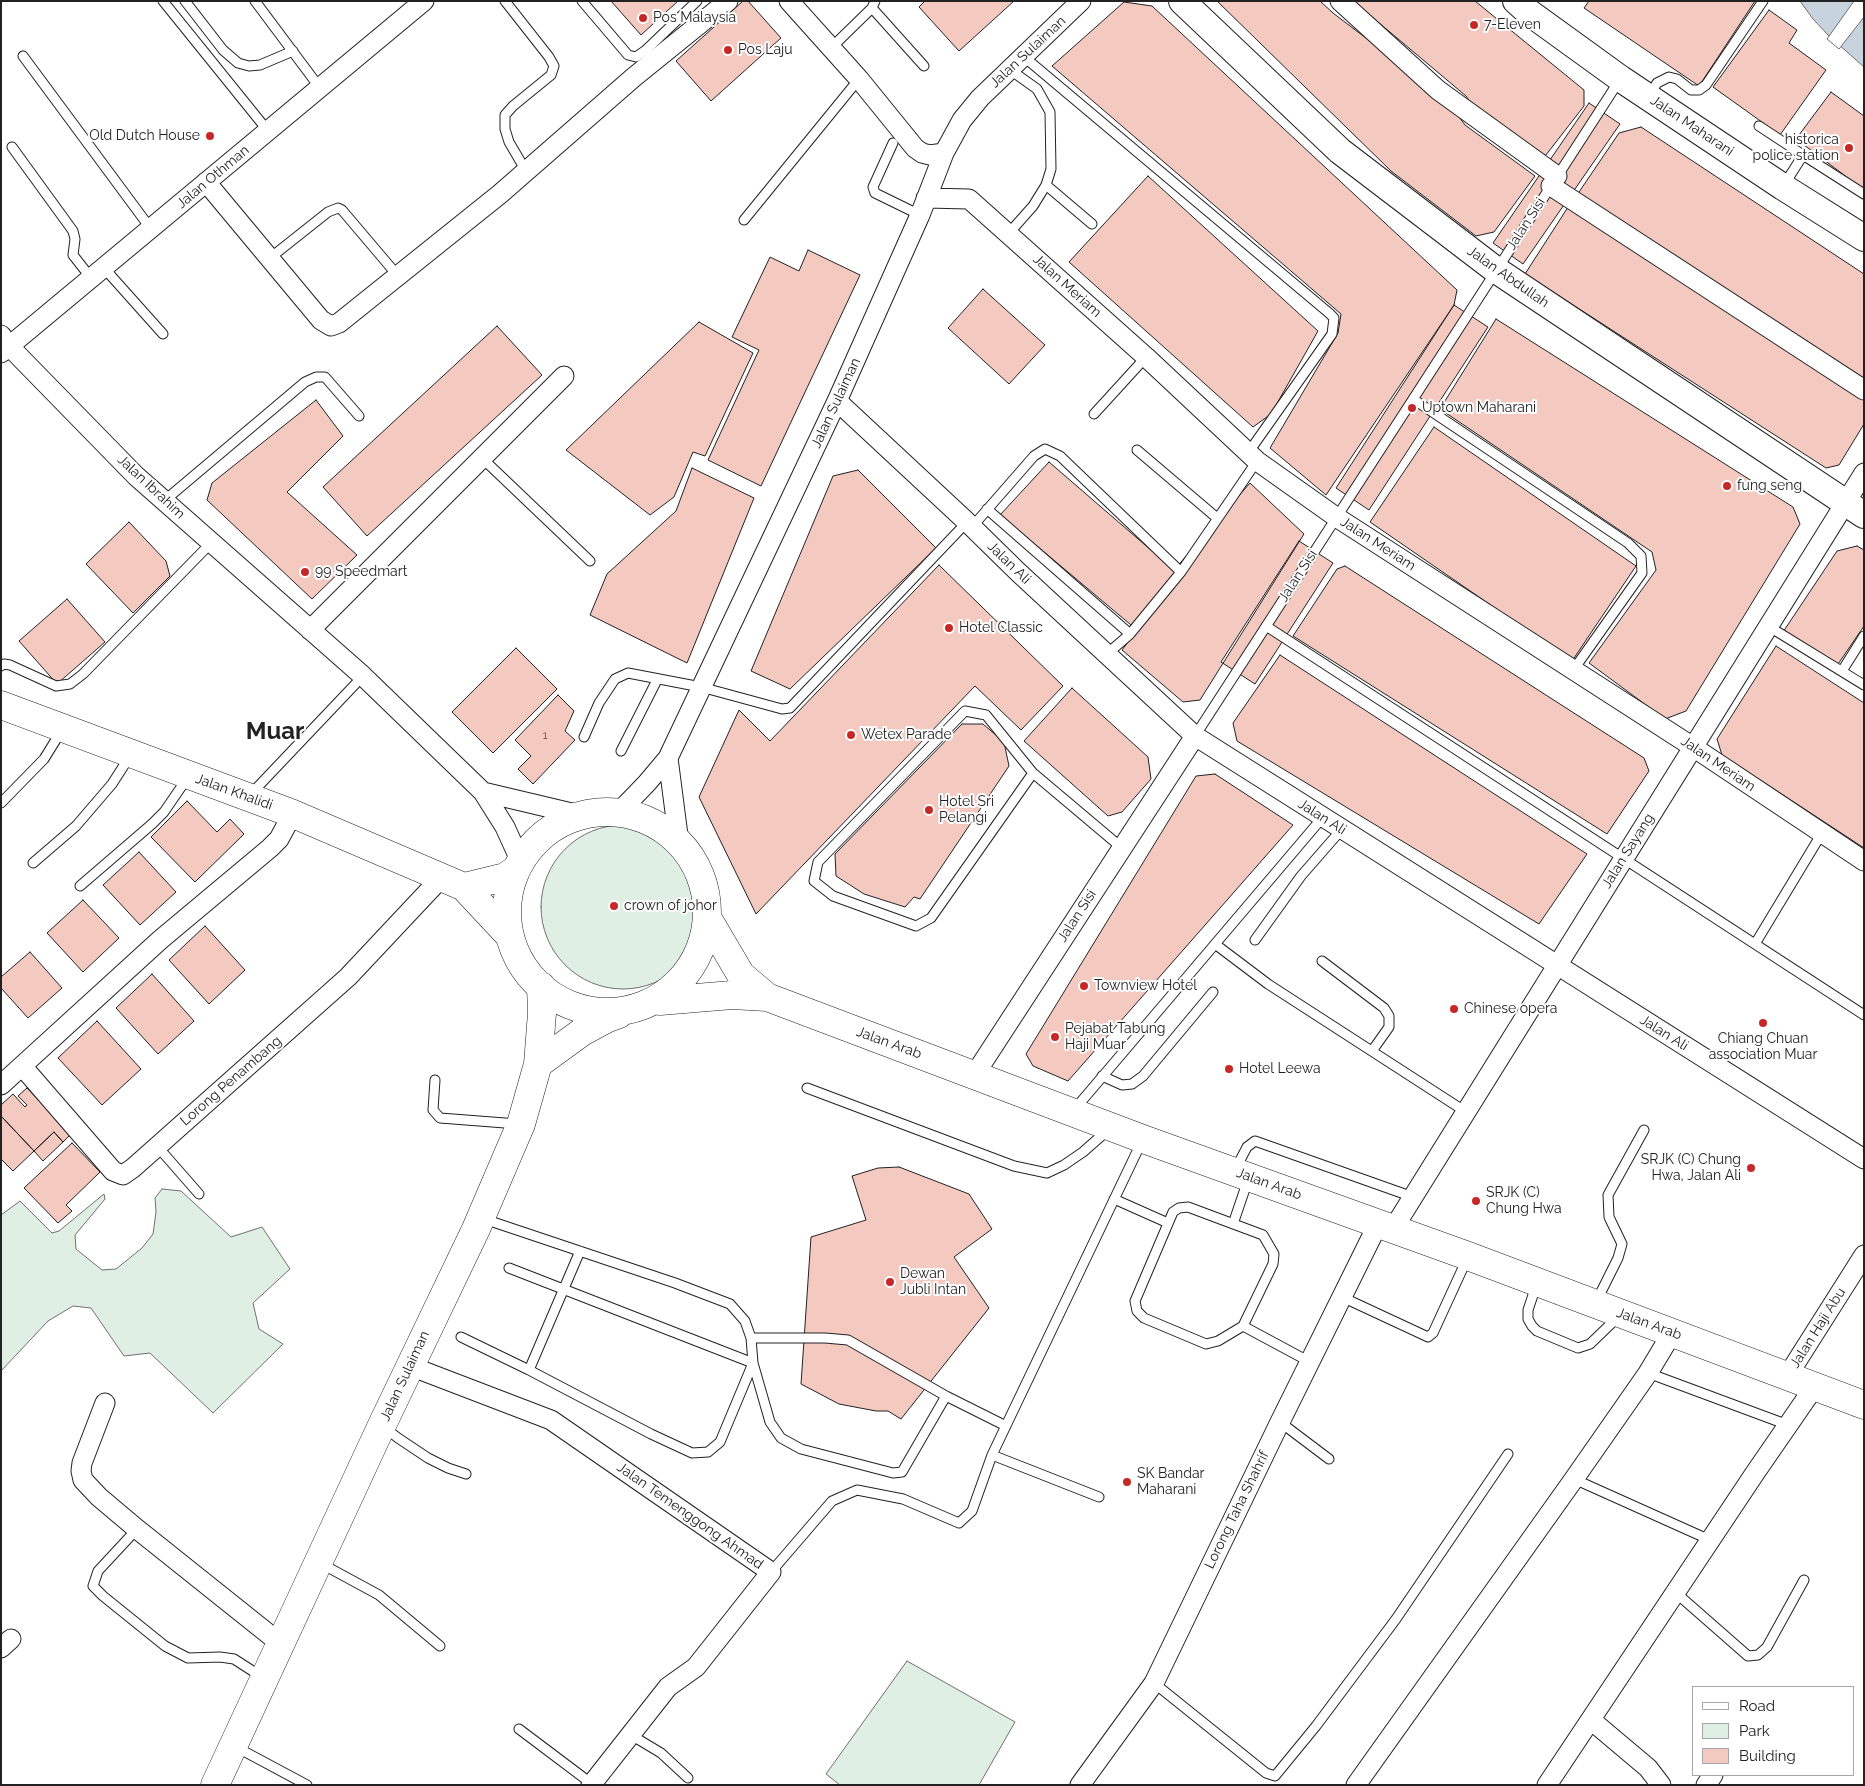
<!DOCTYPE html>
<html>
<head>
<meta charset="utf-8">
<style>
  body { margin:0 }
  #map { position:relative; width:1865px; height:1786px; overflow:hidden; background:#fff; font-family:Raleway,sans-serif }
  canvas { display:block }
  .frame { position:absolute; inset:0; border:2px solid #222; pointer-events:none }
  .legend { position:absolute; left:1692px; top:1686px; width:162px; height:90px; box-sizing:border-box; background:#fff; border:1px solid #a7a7a7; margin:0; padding:6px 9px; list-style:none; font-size:15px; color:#222 }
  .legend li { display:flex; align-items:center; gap:10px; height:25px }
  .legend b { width:25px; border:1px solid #a7a7a7 }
</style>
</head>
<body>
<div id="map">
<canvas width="1865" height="1786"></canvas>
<div class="frame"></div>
<ul class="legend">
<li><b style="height:6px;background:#fff"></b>Road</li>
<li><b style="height:14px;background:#e0efe3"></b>Park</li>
<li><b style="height:14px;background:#f3c9c0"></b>Building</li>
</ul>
</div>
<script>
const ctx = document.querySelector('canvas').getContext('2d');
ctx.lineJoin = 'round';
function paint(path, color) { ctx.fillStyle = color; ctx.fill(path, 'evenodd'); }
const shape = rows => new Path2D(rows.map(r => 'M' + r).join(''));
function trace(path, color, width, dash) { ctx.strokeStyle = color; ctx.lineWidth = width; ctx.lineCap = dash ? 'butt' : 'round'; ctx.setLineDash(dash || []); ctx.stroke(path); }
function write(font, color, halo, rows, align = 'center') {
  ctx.font = font + ' Raleway,sans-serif'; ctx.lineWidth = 4; ctx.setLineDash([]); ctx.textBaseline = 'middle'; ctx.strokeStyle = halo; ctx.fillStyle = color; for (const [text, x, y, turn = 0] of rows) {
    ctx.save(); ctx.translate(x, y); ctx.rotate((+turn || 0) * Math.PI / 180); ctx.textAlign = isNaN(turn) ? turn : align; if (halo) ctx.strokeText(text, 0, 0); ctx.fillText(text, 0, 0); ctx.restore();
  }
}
const green = shape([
  '541 907a82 82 0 1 1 164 0a82 82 0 1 1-164 0Z',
  [162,1189,181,1191,231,1237,262,1227,290,1269,253,1303,259,1329,283,1344,213,1413,150,1353,124,1356,91,1308,73,1306,48,1321,1,1371,1,1215,20,1201,52,1233,59,1231,104,1194,105,1199,75,1235,76,1249,102,1270,116,1269,142,1248,153,1234,156,1212,155,1198,162,1189],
  [907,1661,1015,1722,979,1785,840,1785,826,1774,907,1661]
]);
const water = shape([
  [1800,1,1864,1,1864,67,1829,36,1813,19,1800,1]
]);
const pier = shape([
  [1854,1,1864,1,1864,17,1839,49,1827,39,1854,1]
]);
const building = shape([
  [611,1,678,1,641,35,611,1],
  [743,1,748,1,781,38,711,101,676,61,743,1],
  [925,1,1014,1,959,51,919,7,925,1],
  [1217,1,1320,1,1333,13,1446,99,1465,125,1535,176,1494,232,1476,236,1391,171,1217,1],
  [1353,1,1475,1,1584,90,1584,106,1542,160,1483,121,1466,96,1353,1],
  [1589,1,1755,1,1699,86,1584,8,1589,1],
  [1124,2,1152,6,1457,290,1454,305,1326,495,1270,448,1338,333,1341,314,1052,66,1124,2],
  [1769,10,1797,30,1789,43,1826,70,1780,135,1713,87,1769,10],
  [1831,92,1864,116,1864,190,1796,139,1831,92],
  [1589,103,1620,124,1523,264,1493,243,1589,103],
  [1641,127,1864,274,1864,385,1577,195,1619,133,1641,127],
  [1148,176,1318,331,1271,414,1253,427,1069,262,1148,176],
  [1570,204,1864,392,1864,424,1839,465,1826,468,1525,274,1570,204],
  [808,250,860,275,761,486,708,460,759,350,732,337,770,257,799,271,808,250],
  [983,289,1045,345,1009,384,948,328,983,289],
  [1454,305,1488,327,1369,510,1336,488,1454,305],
  [1496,319,1793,507,1800,524,1686,711,1665,719,1589,663,1656,570,1652,552,1440,409,1496,319],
  [699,322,753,353,705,456,693,452,674,497,650,515,566,450,699,322],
  [497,326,542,375,367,536,323,487,497,326],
  [316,400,343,436,287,492,357,555,312,599,207,500,212,483,316,400],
  [1434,427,1636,566,1572,661,1370,522,1434,427],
  [1049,462,1174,570,1250,483,1304,534,1200,700,1183,702,1122,650,1137,630,1000,515,1049,462],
  [692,468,754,498,687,663,590,615,607,574,676,511,692,468],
  [858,470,936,548,790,689,751,671,833,476,858,470],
  [129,522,166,561,170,576,133,613,86,564,129,522],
  [1299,541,1333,563,1255,684,1221,662,1299,541],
  [1857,546,1864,550,1864,626,1836,667,1783,632,1837,551,1857,546],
  [939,565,1063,686,1021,730,975,686,756,914,699,797,739,710,770,741,939,565],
  [1345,566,1644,758,1649,771,1607,834,1293,636,1337,569,1345,566],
  [67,599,105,642,57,684,19,641,67,599],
  [1776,646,1864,703,1864,848,1722,755,1717,739,1776,646],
  [516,648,557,689,493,753,452,712,516,648],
  [1280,655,1587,854,1539,924,1237,741,1233,723,1280,655],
  [1072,688,1148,757,1151,779,1122,812,1108,816,1024,741,1072,688],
  [558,695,574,711,565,731,575,740,533,784,518,769,531,756,515,740,558,695],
  [962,724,983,724,1004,742,1009,766,920,899,914,897,905,907,864,894,836,876,835,854,962,724],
  [1215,774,1293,825,1068,1081,1033,1066,1026,1054,1196,776,1215,774],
  [187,801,217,832,230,819,244,834,195,882,151,837,187,801],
  [139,852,176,892,140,925,103,885,139,852],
  [83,900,119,938,83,972,47,933,83,900],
  [205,926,245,970,209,1004,169,960,205,926],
  [30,952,62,988,28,1018,1,988,1,977,30,952],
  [152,974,194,1021,158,1054,116,1008,152,974],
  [97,1021,141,1069,102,1105,58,1058,97,1021],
  [27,1088,71,1134,63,1142,54,1132,34,1151,1,1116,1,1105,13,1094,25,1107,27,1105,18,1096,27,1088],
  [1,1116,34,1151,13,1171,1,1159,1,1116],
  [54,1132,63,1142,43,1161,34,1151,54,1132],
  [72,1143,100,1172,66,1205,72,1211,58,1223,24,1188,72,1143],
  [899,1167,969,1194,992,1229,954,1257,989,1308,901,1419,888,1411,876,1411,839,1404,801,1384,811,1237,866,1220,852,1176,878,1168,899,1167]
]);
const lane = shape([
  [163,1,268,131],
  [185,1,223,50,238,63,249,66,260,65,293,51],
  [255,1,320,88],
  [505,1,549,57,554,66,551,75,513,106,505,115,505,129,509,142,526,171],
  [582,1,628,55,636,57,646,50,697,1],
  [872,8,924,66],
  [831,48,872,8,875,1],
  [23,56,151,229],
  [1023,56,1329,313,1334,318,1332,334,1248,453],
  [1649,96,1657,83,1669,77,1677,79,1691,90,1699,90,1706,85,1763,1],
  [1759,126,1803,155],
  [893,143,873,187,875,193,920,215],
  [12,147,73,231,75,239,73,255,91,278],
  [1046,185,1092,224],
  [1784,185,1803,155,1864,194],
  [744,220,859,79],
  [1009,233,1033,206,1046,185,1051,169,1050,112,1037,89,1009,69],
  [270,258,328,212,338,208,342,210,398,276],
  [104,268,163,334],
  [1413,399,1628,543,1641,556,1642,573,1574,669],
  [1094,414,1146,357],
  [1137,450,1217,518],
  [482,458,590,561],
  [164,501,305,382,316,377,325,377,359,416],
  [987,509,1130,634,1107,654],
  [972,527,1034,456,1045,449,1060,456,1181,572,1257,461],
  [1266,626,1864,1015],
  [1768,626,1864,685],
  [1130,634,1181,572],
  [1,666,4,664,10,665,56,686,70,684,83,674,212,542],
  [1842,671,1864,636],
  [1195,736,1619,81],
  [584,737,599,703,615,679,628,673,701,687,782,709,790,708,967,522],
  [621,751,657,680],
  [1033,773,986,715,965,711,818,862,814,881,833,896,916,926,931,918,1033,773,1122,848],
  [250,795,363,676],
  [1,803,44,759,62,730],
  [33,863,76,826,112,784,130,756],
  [80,886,152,824,164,812,188,777],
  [1255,940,1301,876,1342,829],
  [1215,944,1268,984,1466,1112],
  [1755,944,1822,833],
  [1322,961,1384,1008,1389,1016,1389,1027,1372,1051],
  [1102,1076,1122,1085,1132,1084,1143,1076,1213,992],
  [435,1080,433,1110,440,1118,518,1124],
  [807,1088,1014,1166,1047,1173,1064,1165,1083,1152,1108,1130],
  [1074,1110,1323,817],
  [157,1146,199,1194],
  [1236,1168,1247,1147,1255,1141,1413,1197],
  [1114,1199,1168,1223],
  [1188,1207,1263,1235,1274,1254,1273,1264,1243,1326,1218,1341,1206,1344,1144,1318,1137,1311,1135,1301,1173,1212,1179,1208,1188,1207],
  [484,1219,675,1283,730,1304,745,1321,751,1338,753,1363,770,1422,781,1438,801,1449,893,1473,902,1472,946,1396,1006,1426],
  [1233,1224,1248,1180],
  [1536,1286,1528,1310,1528,1319,1532,1326,1537,1331,1578,1348,1590,1344,1619,1316],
  [1342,1297,1428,1337,1433,1333,1467,1259],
  [1596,1302,1618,1258,1622,1244,1609,1217,1608,1195,1644,1130],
  [1243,1326,1310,1362],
  [461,1337,529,1370,651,1434,692,1453,708,1452,720,1442,753,1363,509,1268],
  [751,1338,825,1338,848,1340,946,1396],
  [529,1370,580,1251],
  [1648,1373,1788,1425],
  [1280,1422,1329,1459],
  [384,1427,398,1438,428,1458,448,1468,466,1474],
  [992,1455,1099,1497],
  [1574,1479,1710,1540],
  [137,1529,98,1571,93,1586,103,1596,165,1646,188,1658,220,1657,234,1659,262,1677],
  [320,1563,379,1595,440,1646],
  [771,1572,832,1501,857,1490,903,1499,959,1523,972,1511,992,1455,1142,1141],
  [1675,1592,1748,1656,1758,1655,1767,1647,1804,1580],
  [1154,1683,1266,1773,1275,1776,1316,1726,1396,1619,1508,1454],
  [519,1729,592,1784],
  [631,1735,661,1753,688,1778],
  [236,1747,307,1785]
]);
const street = shape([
  [789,1,859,79,915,148,922,153,930,155,944,153],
  [1340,1,1438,90,1557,176],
  [206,182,321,320,331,326,339,323,500,194,634,77,728,1],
  [1551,186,1864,390],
  [926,198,969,199,1146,357,1257,461,1336,517,1693,747,1864,861],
  [1,335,9,346,136,476,363,676,483,792,505,827,520,860],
  [1,353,424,1],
  [837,401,967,522,1018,572,1195,736,1864,1159],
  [310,630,564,376],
  [483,792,580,815],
  [618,813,647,783,668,758],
  [679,843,668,758,837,401,920,215,944,153,962,120,980,98,1081,1],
  [22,1066,113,1171,123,1175,133,1168,348,977,441,878],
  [975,1074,1195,736],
  [1,1085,160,940,270,848,279,839,286,826,291,813],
  [1393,1229,1864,473],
  [410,1366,551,1420,771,1572,696,1667,668,1687,591,1785],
  [1788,1375,1864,1255],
  [105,1403,82,1463,81,1471,83,1480,99,1497,137,1529,281,1644],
  [1,1648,11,1639],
  [1591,1720,1648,1768,1661,1785],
  [1080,1785,1154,1683,1280,1422,1378,1224],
  [1356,1785,1574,1479,1648,1373,1672,1333],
  [1547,1785,1755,1473,1815,1386],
  [1706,1785,1713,1775]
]);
const secondary = shape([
  [1182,1,1340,151,1496,270,1864,515],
  [1516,1,1527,11,1621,79,1783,187,1864,238]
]);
const primary = shape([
  [1,705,291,813,464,887,507,933],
  '507 912a100 100 0 1 1 200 0a100 100 0 1 1-200 0Z',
  [464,887,505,877,514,871],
  [708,919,741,975,767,997,1143,1139,1468,1256,1864,1405],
  [660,1001,732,995,767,997],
  [538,1064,582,1032,608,1018,619,1014],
  [215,1785,382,1425,476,1229,521,1124,538,1064,542,1013,541,986]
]);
const markers = [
  [643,18,5,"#c62828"],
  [1474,25,5,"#c62828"],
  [728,50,5,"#c62828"],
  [210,136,5,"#c62828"],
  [1849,148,5,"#c62828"],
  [1412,408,5,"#c62828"],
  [1727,486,5,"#c62828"],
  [305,572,5,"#c62828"],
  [949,628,5,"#c62828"],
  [851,735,5,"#c62828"],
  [929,810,5,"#c62828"],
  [614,906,5,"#c62828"],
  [1084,986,5,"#c62828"],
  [1454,1009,5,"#c62828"],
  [1763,1023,5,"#c62828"],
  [1055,1037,5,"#c62828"],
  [1229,1069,5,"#c62828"],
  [1751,1168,5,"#c62828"],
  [1476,1201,5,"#c62828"],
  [890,1282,5,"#c62828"],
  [1127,1482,5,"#c62828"]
];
const numberNames = [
  ["1",545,736]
];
const poiNames = [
  ["Pos Malaysia",653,18],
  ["7-Eleven",1484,25],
  ["Pos Laju",738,50],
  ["Old Dutch House",200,136,"right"],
  ["historica",1839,140,"right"],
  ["police station",1839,156,"right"],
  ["Uptown Maharani",1422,408],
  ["fung seng",1737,486],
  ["99 Speedmart",315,572],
  ["Hotel Classic",959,628],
  ["Wetex Parade",861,735],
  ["Hotel Sri",939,802],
  ["Pelangi",939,818],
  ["crown of johor",624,906],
  ["Townview Hotel",1094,986],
  ["Chinese opera",1464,1009],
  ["Pejabat Tabung",1065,1029],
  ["Haji Muar",1065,1045],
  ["Chiang Chuan",1763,1039,"center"],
  ["association Muar",1763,1055,"center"],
  ["Hotel Leewa",1239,1069],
  ["SRJK (C) Chung",1741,1160,"right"],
  ["Hwa, Jalan Ali",1741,1176,"right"],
  ["SRJK (C)",1486,1193],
  ["Chung Hwa",1486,1209],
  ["Dewan",900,1274],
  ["Jubli Intan",900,1290],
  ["SK Bandar",1137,1474],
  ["Maharani",1137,1490]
];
const streetNames = [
  ["Jalan Sulaiman",1028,52,-43],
  ["Jalan Maharani",1692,126,34],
  ["Jalan Othman",213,177,-40],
  ["Jalan Sisi",1526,224,-57],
  ["Jalan Abdullah",1508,277,35],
  ["Jalan Meriam",1067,286,42],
  ["Jalan Sulaiman",836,403,-65],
  ["Jalan Ibrahim",151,487,43],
  ["Jalan Meriam",1378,544,33],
  ["Jalan Ali",1009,563,44],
  ["Jalan Sisi",1298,576,-57],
  ["Jalan Meriam",1718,764,34],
  ["Jalan Khalidi",234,792,20],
  ["Jalan Ali",1322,817,32],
  ["Jalan Sayang",1628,851,-58],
  ["Jalan Sisi",1077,916,-57],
  ["Jalan Ali",1664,1033,32],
  ["Jalan Arab",889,1043,20],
  ["Lorong Penambang",231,1081,-41],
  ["Jalan Arab",1269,1184,20],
  ["Jalan Arab",1649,1324,20],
  ["Jalan Haji Abu",1818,1328,-58],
  ["Jalan Sulaiman",405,1376,-65],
  ["Lorong Taha Shahrif",1237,1510,-64],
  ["Jalan Temenggong Ahmad",690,1516,35]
];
const townNames = [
  ["Muar",275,732]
];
paint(green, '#e0efe3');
trace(green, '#6f6f6f', 1);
paint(water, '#c7d3dd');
trace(water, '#6f6f6f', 1);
paint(pier, '#fff');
trace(pier, '#6f6f6f', 1);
paint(building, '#f3c9c0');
trace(building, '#222', 1);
trace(lane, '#222', 11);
trace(street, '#222', 21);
trace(secondary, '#222', 28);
trace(primary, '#222', 29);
trace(lane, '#fff', 9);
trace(street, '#fff', 19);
trace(secondary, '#fff', 26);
trace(primary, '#fff', 28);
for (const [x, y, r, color] of markers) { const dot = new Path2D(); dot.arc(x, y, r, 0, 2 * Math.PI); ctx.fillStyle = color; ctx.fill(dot); trace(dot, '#fff', 2); }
write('11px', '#564c4a', null, numberNames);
write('14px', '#222', '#fff', poiNames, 'left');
write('14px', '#222', '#fff', streetNames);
write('bold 24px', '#222', '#fff', townNames);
</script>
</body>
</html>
